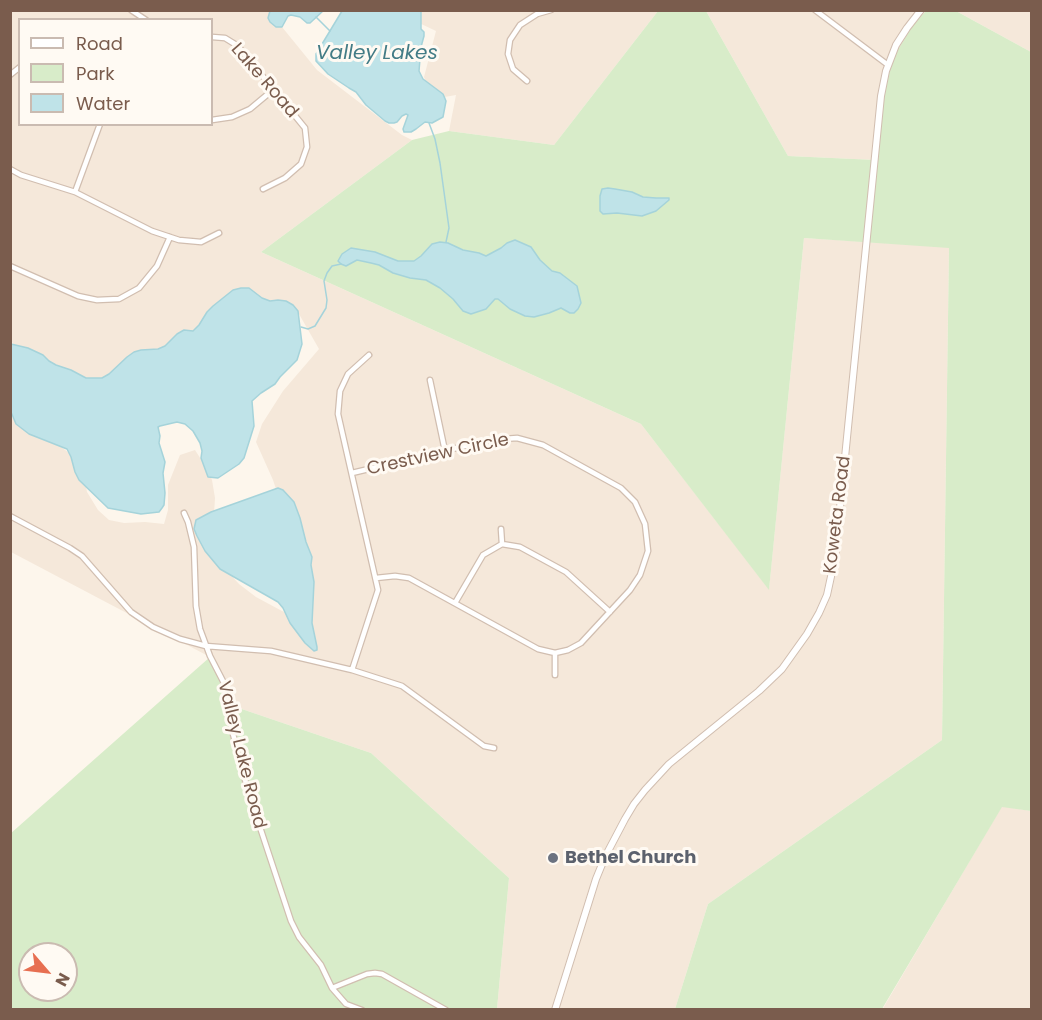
<!DOCTYPE html>
<html>
<head>
<meta charset="utf-8">
<style>
  body { margin:0 }
  #map { position:relative; width:1042px; height:1020px; overflow:hidden; background:#fdf6ec; font-family:Poppins,sans-serif }
  canvas { display:block }
  .frame { position:absolute; inset:0; border:12px solid #7a5c4d; pointer-events:none }
  .legend { position:absolute; left:18px; top:18px; width:195px; height:108px; box-sizing:border-box; background:#fffaf3; border:2px solid #cabbb1; margin:0; padding:8px 10px; list-style:none; font-size:18px; color:#7a5c4d }
  .legend li { display:flex; align-items:center; gap:12px; height:30px }
  .legend b { width:30px; border:2px solid #cabbb1 }
  .north { position:absolute; left:18px; top:942px; width:60px; height:60px; box-sizing:border-box; background:#fffaf3; border:2px solid #cabbb1; border-radius:50%; rotate:118deg; font-size:16px; font-weight:700; line-height:24px; text-align:center; color:#7a5c4d }
  .north::after { content:''; display:block; margin:auto; width:21px; height:27px; background:#e76f51; clip-path:polygon(50% 0,100% 100%,50% 72%,0 100%) }
</style>
</head>
<body>
<div id="map">
<canvas width="1042" height="1020"></canvas>
<div class="frame"></div>
<ul class="legend">
<li><b style="height:8px;background:#fff"></b>Road</li>
<li><b style="height:16px;background:#d8ecc9"></b>Park</li>
<li><b style="height:16px;background:#bfe3e8"></b>Water</li>
</ul>
<div class="north">N</div>
</div>
<script>
const ctx = document.querySelector('canvas').getContext('2d');
ctx.lineJoin = 'round';
function paint(path, color) { ctx.fillStyle = color; ctx.fill(path, 'evenodd'); }
const shape = rows => new Path2D(rows.map(r => 'M' + r).join(''));
function trace(path, color, width, dash) { ctx.strokeStyle = color; ctx.lineWidth = width; ctx.lineCap = dash ? 'butt' : 'round'; ctx.setLineDash(dash || []); ctx.stroke(path); }
function write(font, color, halo, rows, align = 'center') {
  ctx.font = font + ' Poppins,sans-serif'; ctx.lineWidth = 6; ctx.setLineDash([]); ctx.textBaseline = 'middle'; ctx.strokeStyle = halo; ctx.fillStyle = color; for (const [text, x, y, turn = 0] of rows) {
    ctx.save(); ctx.translate(x, y); ctx.rotate((+turn || 0) * Math.PI / 180); ctx.textAlign = isNaN(turn) ? turn : align; if (halo) ctx.strokeText(text, 0, 0); ctx.fillText(text, 0, 0); ctx.restore();
  }
}
const residential = shape([
  [11,11,269,11,317,70,402,135,412,140,261,252,641,424,769,589,804,238,949,247,942,740,708,904,675,1009,497,1009,509,878,371,753,227,704,210,657,11,552,11,417,23,421,42,431,70,454,83,469,87,492,98,510,109,520,124,523,145,522,164,524,168,510,168,485,180,455,195,450,204,464,212,480,215,498,214,514,218,561,239,584,256,597,282,611,299,616,281,504,273,480,256,442,262,424,283,391,319,349,299,314,287,307,209,331,94,394,19,350,11,341],
  [20,20,212,20,212,124,20,124],
  [394,11,658,11,554,145,449,131,456,95,433,99,424,77,436,31],
  [706,11,926,11,913,25,876,160,788,156],
  [956,11,1031,11,1031,52],
  [1002,806,1031,811,1031,1009,882,1010]
]);
const green = shape([
  [658,11,706,11,788,156,876,160,887,68,913,25,926,11,956,11,1031,52,1031,811,1002,807,882,1009,675,1009,708,904,942,740,949,248,804,238,769,590,641,424,261,252,412,140,449,131,554,145],
  [210,657,221,671,227,704,371,753,509,878,497,1009,11,1009,10,834],
  [30,954,66,954,66,990,30,990]
]);
const water = shape([
  [270,11,270,10,323,11,310,23,307,23,300,17,291,15,288,16,282,27,276,27,270,22,268,18,270,11],
  [342,11,421,11,421,29,424,32,424,36,421,47,419,71,423,79,443,94,446,101,443,117,432,123,425,122,416,129,411,132,404,132,403,129,408,115,406,114,402,116,397,122,394,123,389,123,385,121,366,105,356,92,349,88,328,74,316,61,316,54,342,11],
  [608,188,615,189,632,192,643,197,656,198,669,198,669,200,656,211,642,216,617,213,603,214,600,211,600,196,602,189,608,188],
  [515,240,531,247,540,260,552,271,560,273,577,286,581,303,578,309,574,313,570,313,561,308,549,313,534,317,525,316,510,309,498,299,495,299,486,309,471,314,463,311,453,299,440,288,426,280,410,278,393,273,379,265,371,263,357,260,346,266,341,264,338,261,342,254,351,248,375,252,398,261,414,261,421,256,432,244,440,242,448,243,463,250,479,253,486,256,501,248,507,243,515,240],
  [241,288,249,288,262,298,270,301,278,300,286,301,293,305,298,311,302,344,297,360,280,377,275,384,261,393,252,401,254,426,244,458,239,464,218,478,208,477,201,458,202,451,200,443,193,431,185,424,177,422,160,426,158,427,160,436,159,443,165,462,163,473,165,493,164,505,162,508,159,512,141,514,108,508,79,480,75,472,71,457,67,449,29,434,16,424,11,412,11,344,28,348,43,355,49,361,56,365,71,370,86,378,102,378,109,374,127,357,134,352,141,350,158,349,165,346,177,334,184,330,193,331,199,325,207,312,213,306,233,290,241,288],
  [278,488,283,490,294,502,300,518,306,542,312,557,311,565,314,582,312,623,317,647,317,650,314,651,305,643,290,623,283,608,278,602,220,569,205,551,197,536,194,529,196,520,211,512,278,488]
]);
const stream = shape([
  [316,17,330,31],
  [429,123,435,139,440,163,449,228,446,242],
  [301,327,308,329,315,326,326,308,327,300,324,281,327,273,332,266,341,264]
]);
const minor = shape([
  [131,10,146,20],
  [815,10,888,65],
  [212,37,225,38,238,46,305,128,307,147,301,164,285,178,263,189],
  [10,75,20,67],
  [527,81,513,69,508,54,510,40,520,25,537,14,551,10],
  [212,120,232,117,250,109,274,89],
  [10,169,21,175,75,192,152,231,179,240,201,242,219,233],
  [75,192,100,124],
  [10,266,78,296,97,300,119,299,139,288,157,266,170,237],
  [430,380,445,451],
  [352,473,490,440,517,438,543,445,621,488,635,502,645,524,648,551,640,575,630,590,581,643,568,650,555,653,538,649,409,578,395,576,376,578],
  [184,513,188,522,194,547,196,606,200,629,210,656,225,685,233,734,248,791,291,921,299,937,321,965,332,988,346,1004,362,1010],
  [10,516,70,548,82,556,131,612,153,627,180,639,206,646,271,651,352,670,402,686,484,746,494,748],
  [501,529,502,544],
  [455,603,483,555,502,544,520,547,566,572,610,612],
  [555,653,555,675],
  [352,670,378,590,338,414,340,391,348,374,369,355],
  [332,988,367,974,375,973,382,974,446,1010]
]);
const tertiary = shape([
  [555,1010,596,879,605,857,625,819,634,804,645,790,669,764,759,691,782,669,807,634,819,613,827,595,835,558,881,96,886,71,896,45,907,28,921,10]
]);
const markers = [
  [553,858,6,"#6b7280"]
];
const streetNames = [
  ["Lake Road",264,81,49],
  ["Crestview Circle",438,455,-12],
  ["Koweta Road",838,515,-83],
  ["Valley Lake Road",241,755,76]
];
const worshipNames = [
  ["Bethel Church",565,858]
];
const waterNames = [
  ["Valley Lakes",377,54]
];
paint(residential, '#f5e8da');
paint(green, '#d8ecc9');
paint(water, '#bfe3e8');
trace(water, '#a5d3da', 1.5);
trace(stream, '#a5d3da', 1.5);
trace(minor, '#d1beb0', 7);
trace(tertiary, '#d1beb0', 8);
trace(minor, '#fff', 4.5);
trace(tertiary, '#fff', 6);
for (const [x, y, r, color] of markers) { const dot = new Path2D(); dot.arc(x, y, r, 0, 2 * Math.PI); ctx.fillStyle = color; ctx.fill(dot); trace(dot, '#fffaf3', 2); }
write('18px', '#7a5c4d', '#fffaf3', streetNames);
write('bold 18px', '#5b616d', '#fffaf3', worshipNames, 'left');
write('italic 20px', '#437c86', '#fffaf3', waterNames);
</script>
</body>
</html>
